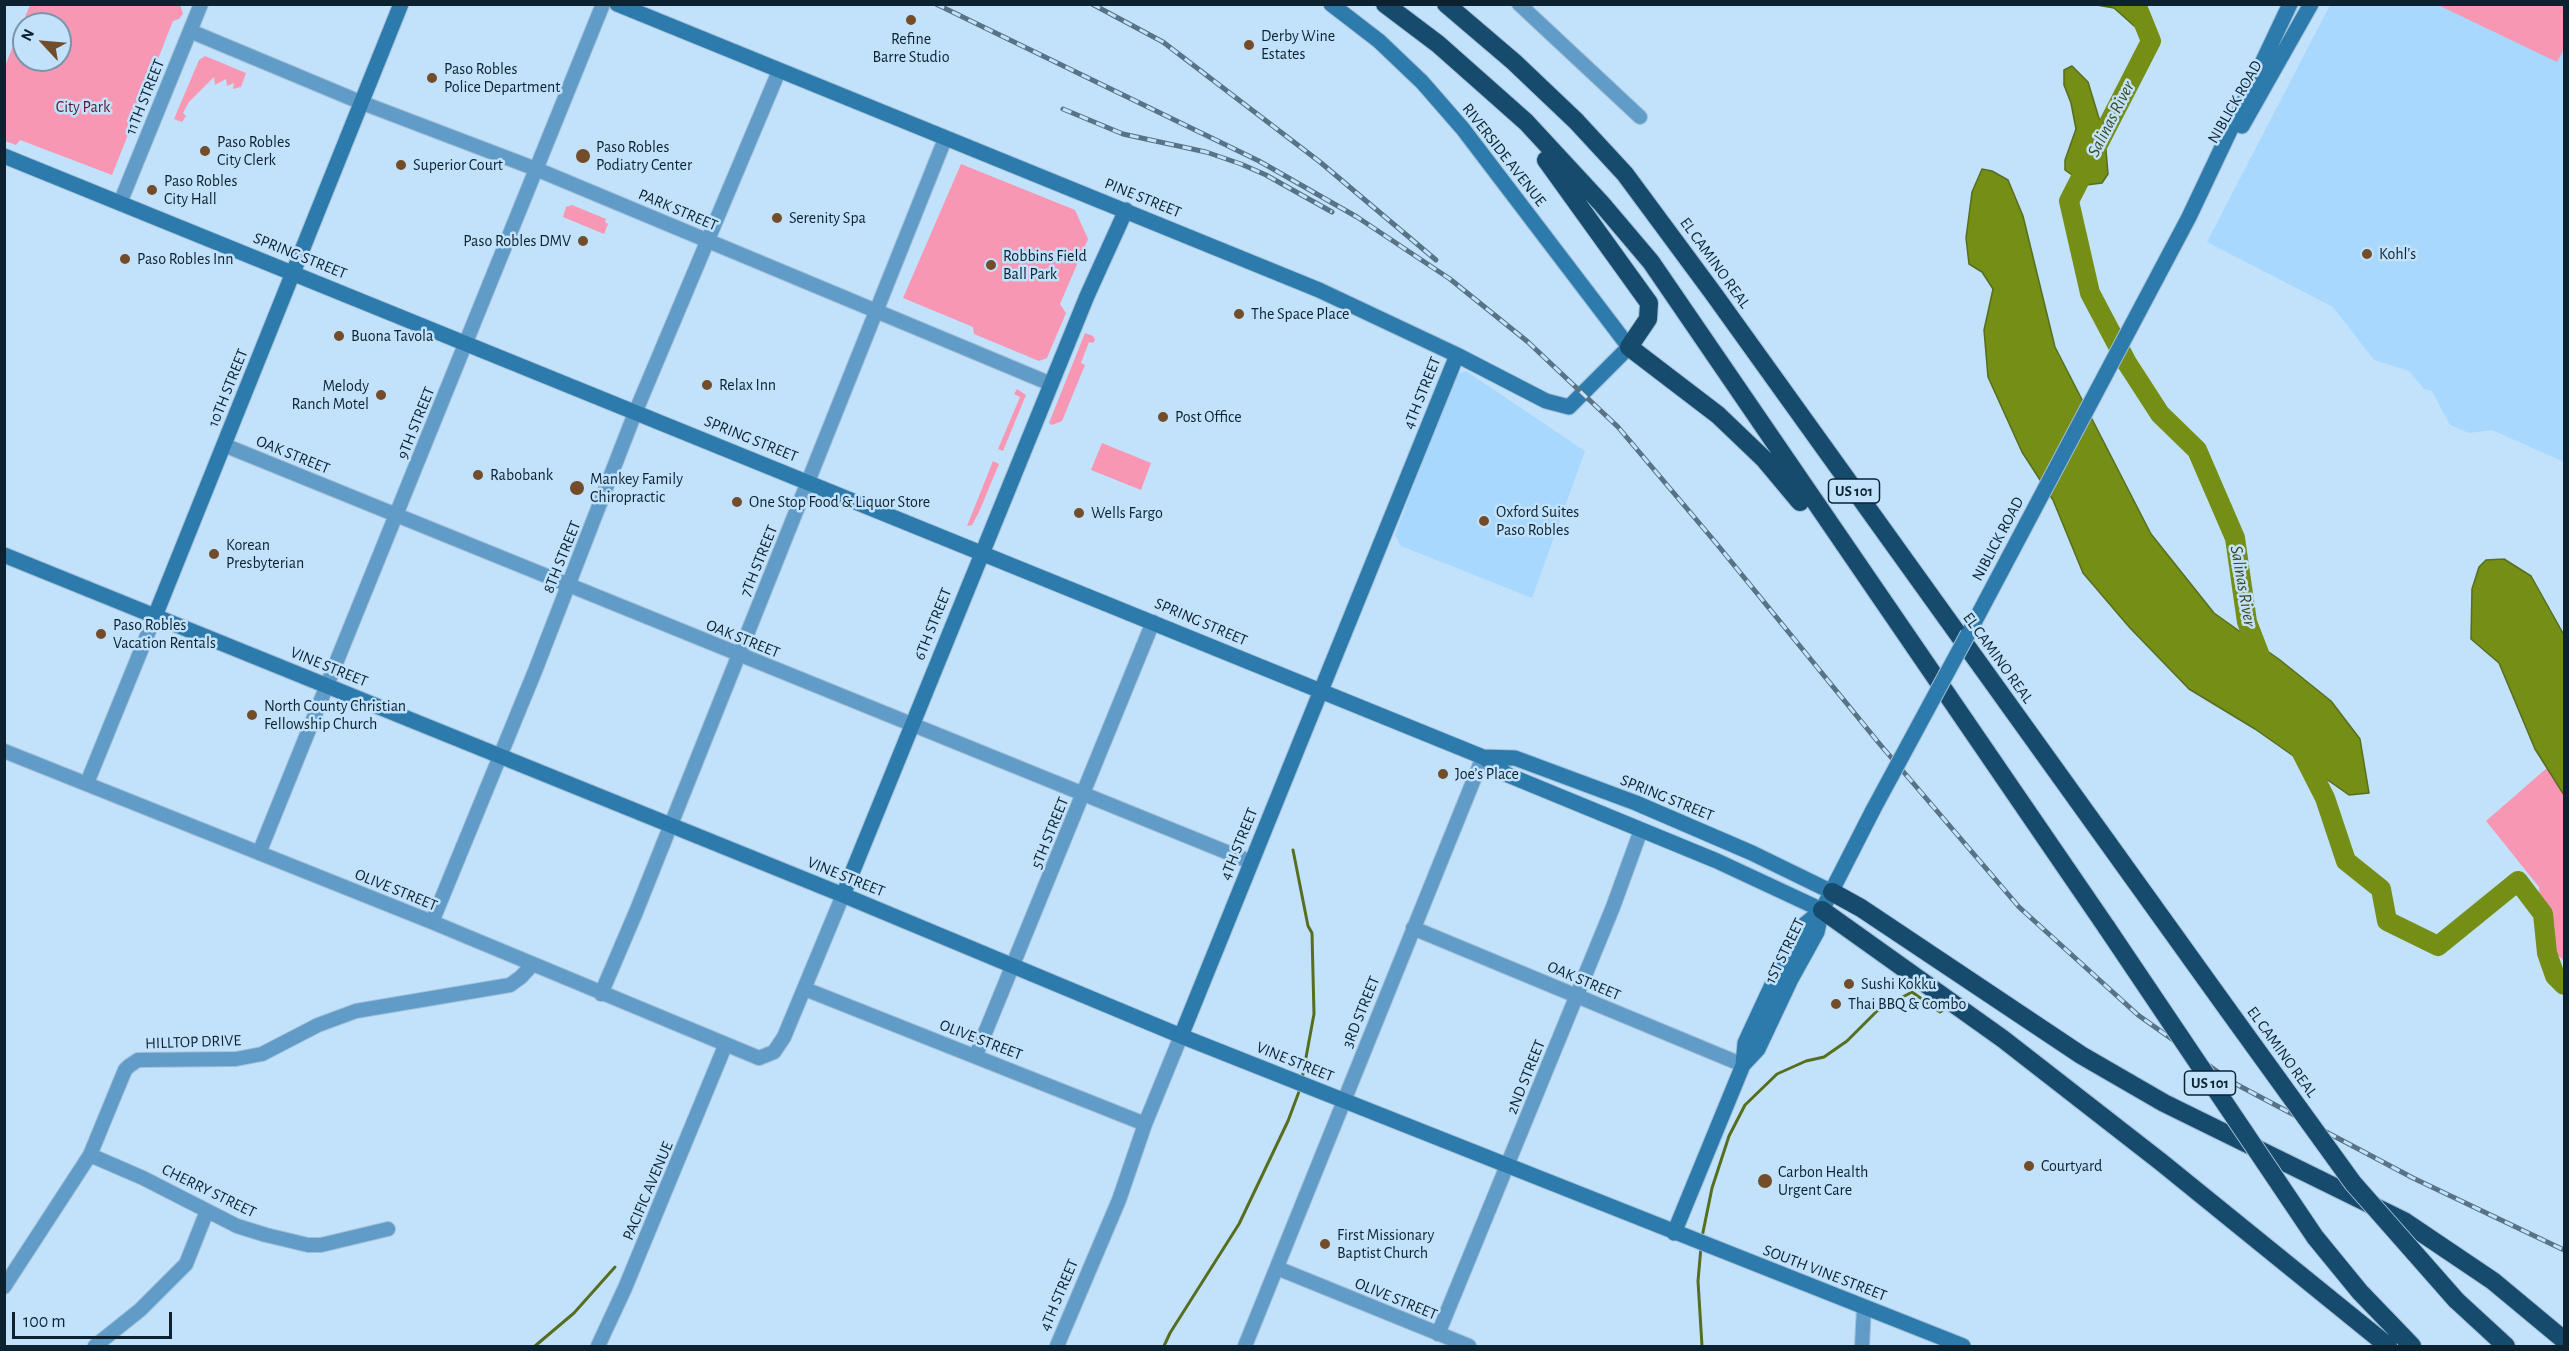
<!DOCTYPE html>
<html>
<head>
<meta charset="utf-8">
<style>
  body { margin:0 }
  #map { position:relative; width:2569px; height:1351px; overflow:hidden; background:#c2e2fb; font-family:"Alegreya Sans",sans-serif }
  canvas { display:block }
  .frame { position:absolute; inset:0; border:6px solid #0c2231; pointer-events:none }
  .north { position:absolute; left:12px; top:12px; width:60px; height:60px; box-sizing:border-box; background:#c2e2fb; border:2px solid #7995aa; border-radius:50%; rotate:296deg; font-size:16px; font-weight:700; line-height:24px; text-align:center; color:#0c2231 }
  .north::after { content:''; display:block; margin:auto; width:21px; height:27px; background:#734c29; clip-path:polygon(50% 0,100% 100%,50% 72%,0 100%) }
  .scale { position:absolute; left:12px; top:1312px; width:160px; height:27px; box-sizing:border-box; border:3px solid #0c2231; border-top:0; padding-left:8px; font-size:18px; line-height:21px; white-space:nowrap; color:#0c2231; -webkit-text-stroke:4px #c2e2fb; paint-order:stroke }
</style>
</head>
<body>
<div id="map">
<canvas width="2569" height="1351"></canvas>
<div class="frame"></div>
<div class="north">N</div>
<div class="scale">100 m</div>
</div>
<script>
const ctx = document.querySelector('canvas').getContext('2d');
ctx.lineJoin = 'round';
function paint(path, color) { ctx.fillStyle = color; ctx.fill(path, 'evenodd'); }
const shape = rows => new Path2D(rows.map(r => 'M' + r).join(''));
function trace(path, color, width, dash) { ctx.strokeStyle = color; ctx.lineWidth = width; ctx.lineCap = dash ? 'butt' : 'round'; ctx.setLineDash(dash || []); ctx.stroke(path); }
function write(font, color, halo, rows, align = 'center') {
  ctx.font = font + ' "Alegreya Sans",sans-serif'; ctx.lineWidth = 5; ctx.setLineDash([]); ctx.textBaseline = 'middle'; ctx.strokeStyle = halo; ctx.fillStyle = color; for (const [text, x, y, turn = 0] of rows) {
    ctx.save(); ctx.translate(x, y); ctx.rotate((+turn || 0) * Math.PI / 180); ctx.textAlign = isNaN(turn) ? turn : align; if (halo) ctx.strokeText(text, 0, 0); ctx.fillText(text, 0, 0); ctx.restore();
  }
}
const built = shape([
  [2330,5,2564,5,2564,462,2492,430,2469,433,2450,425,2432,391,2424,389,2409,371,2374,360,2333,307,2207,242],
  [1466,371,1585,451,1532,598,1401,546,1395,535,1455,375]
]);
const green = shape([
  [180,4,183,14,179,19,173,21,112,175,20,140,16,145,5,141,5,66,30,5],
  [24,24,60,24,60,60,24,60],
  [2438,5,2564,5,2564,49,2557,62],
  [205,56,246,73,241,87,233,89,234,83,227,86,226,79,215,85,214,77,189,102,183,113,186,116,182,122,174,119,199,60],
  [961,164,1075,210,1088,239,1060,304,1066,313,1047,358,1039,361,974,334,973,327,903,298],
  [572,205,606,219,605,222,608,224,604,234,563,217,566,207],
  [1085,333,1093,336,1095,340,1093,343,1089,342,1081,363,1085,365,1062,421,1052,425,1049,423],
  [1017,389,1026,395,1003,451,998,449,1020,397,1014,394],
  [1102,443,1151,463,1141,490,1091,470],
  [993,461,999,464,979,512,972,525,967,526],
  [2564,753,2564,961,2551,949,2542,926,2539,887,2486,821]
]);
const water = shape([
  [2097,5,2136,5,2151,41,2114,8,2097,5],
  [2072,66,2088,82,2105,138,2108,174,2102,183,2086,185,2065,170,2065,160,2076,129,2071,103,2064,85,2064,70,2072,66],
  [1982,169,1992,171,2008,180,2023,216,2055,347,2151,534,2214,613,2280,660,2331,701,2360,739,2369,793,2349,795,2255,729,2189,689,2130,628,2083,573,2053,500,2022,452,1988,377,1984,330,1993,289,1982,272,1969,264,1966,238,1972,192,1982,169],
  [2504,559,2531,576,2564,635,2564,795,2535,749,2499,663,2471,639,2472,589,2479,567,2486,560,2504,559]
]);
const stream = shape([
  [1293,850,1308,926,1312,933,1314,1014,1302,1079],
  [1702,1237,1712,1188,1729,1136,1745,1105,1777,1074,1806,1061,1824,1057,1847,1041,1877,1011,1912,992,1940,1012,1947,1008],
  [1701,1247,1698,1281,1702,1346],
  [535,1346,574,1313,615,1267],
  [1164,1346,1170,1333,1239,1224,1288,1121,1300,1089]
]);
const river = shape([
  [2136,4,2151,41,2069,201,2090,293,2127,363,2160,414,2197,450,2235,538,2247,622,2264,666],
  [2298,745,2325,798,2346,861,2381,889,2387,921,2438,946,2518,881,2543,914,2547,953,2555,976,2564,985]
]);
const street = shape([
  [1519,4,1640,117],
  [190,31,360,102,536,169,1051,384],
  [120,203,201,4],
  [224,445,1251,862],
  [4,751,432,922,759,1058,774,1052,784,1037,843,895],
  [87,783,155,616],
  [259,853,603,4],
  [432,922,535,671,635,413,779,71],
  [1413,928,1743,1065],
  [805,989,1145,1124],
  [601,994,636,912,945,139],
  [976,1055,1153,622],
  [90,1155,143,1178,237,1226,266,1235,308,1245,321,1245,388,1229],
  [1277,1268,1469,1346],
  [4,1287,90,1155,125,1070,129,1066,138,1060,236,1059,262,1054,318,1025,356,1011,510,985,521,977,532,965],
  [1438,1334,1613,907,1641,830],
  [95,1346,140,1310,186,1264,207,1211],
  [598,1346,625,1288,725,1046],
  [1057,1346,1119,1200,1145,1124,1181,1036],
  [1245,1346,1483,757],
  [1862,1346,1864,1307]
]);
const secondary = shape([
  [617,4,1319,290,1457,355,1546,401,1569,407,1629,347,1463,129,1422,82,1379,41,1331,4],
  [2242,126,2311,4],
  [4,156,1483,757,1508,775,1717,861,1822,910],
  [4,555,843,895,1181,1036,1963,1346],
  [155,616,401,4],
  [1968,634,2189,217,2290,4],
  [1483,757,1515,758,1636,803,1752,853,1832,892],
  [843,895,1087,296,1126,210],
  [1181,1036,1457,355],
  [1743,1065,1758,1049,1791,979,1817,932,1822,910,1873,810],
  [1674,1233,1743,1065,1745,1043,1777,974,1805,924,1822,910]
]);
const highway = shape([
  [1385,4,1438,44,1526,122,1601,203,1651,262,2107,928],
  [1446,4,1514,62,1576,121,1625,174,1713,293,2228,1010],
  [1546,160,1649,303,1648,319,1629,347,1718,415,1764,459,1800,502],
  [1832,892,1861,908,2081,1055,2164,1103,2404,1221,2493,1281,2564,1340],
  [1822,910,2003,1039,2161,1162,2388,1346],
  [2315,1237,2360,1292,2412,1346],
  [2456,1300,2506,1346]
]);
const rail = shape([
  [936,4,1259,161,1357,217,1450,279,1528,342,1618,427,1716,543,1878,742,2019,907,2138,1015,2232,1082,2413,1178,2564,1250],
  [1092,4,1163,42,1320,162,1436,260],
  [1063,109,1123,134,1206,152,1241,164,1266,175,1332,212]
]);
const secondaryBridge = shape([
  [1873,810,1968,634]
]);
const highwayBridge = shape([
  [2107,928,2315,1237],
  [2228,1010,2353,1183,2456,1300]
]);
const markers = [
  [911,20,6,"#734c29"],
  [1249,45,6,"#734c29"],
  [432,78,6,"#734c29"],
  [205,151,6,"#734c29"],
  [583,156,8,"#734c29"],
  [401,165,6,"#734c29"],
  [152,190,6,"#734c29"],
  [777,218,6,"#734c29"],
  [583,241,6,"#734c29"],
  [2367,254,6,"#734c29"],
  [125,259,6,"#734c29"],
  [991,265,6,"#734c29"],
  [1239,314,6,"#734c29"],
  [339,336,6,"#734c29"],
  [707,385,6,"#734c29"],
  [381,395,6,"#734c29"],
  [1163,417,6,"#734c29"],
  [478,475,6,"#734c29"],
  [577,488,8,"#734c29"],
  [737,502,6,"#734c29"],
  [1079,513,6,"#734c29"],
  [1484,521,6,"#734c29"],
  [214,554,6,"#734c29"],
  [101,634,6,"#734c29"],
  [252,715,6,"#734c29"],
  [1443,774,6,"#734c29"],
  [1849,984,6,"#734c29"],
  [1836,1004,6,"#734c29"],
  [2029,1166,6,"#734c29"],
  [1765,1181,8,"#734c29"],
  [1325,1244,6,"#734c29"]
];
const shields = [
  [1854,491,51],
  [2210,1083,51]
];
const shieldNames = [
  ["US 101",1854,491],
  ["US 101",2210,1083]
];
const poiNames = [
  ["Derby Wine",1261,36],
  ["Estates",1261,54],
  ["Refine",911,39,"center"],
  ["Barre Studio",911,57,"center"],
  ["Paso Robles",444,69],
  ["Police Department",444,87],
  ["Paso Robles",217,142],
  ["City Clerk",217,160],
  ["Paso Robles",596,147],
  ["Podiatry Center",596,165],
  ["Superior Court",413,165],
  ["Paso Robles",164,181],
  ["City Hall",164,199],
  ["Serenity Spa",789,218],
  ["Paso Robles DMV",571,241,"right"],
  ["Kohl's",2379,254],
  ["Robbins Field",1003,256],
  ["Ball Park",1003,274],
  ["Paso Robles Inn",137,259],
  ["The Space Place",1251,314],
  ["Buona Tavola",351,336],
  ["Relax Inn",719,385],
  ["Melody",369,386,"right"],
  ["Ranch Motel",369,404,"right"],
  ["Post Office",1175,417],
  ["Rabobank",490,475],
  ["Mankey Family",590,479],
  ["Chiropractic",590,497],
  ["One Stop Food & Liquor Store",749,502],
  ["Oxford Suites",1496,512],
  ["Paso Robles",1496,530],
  ["Wells Fargo",1091,513],
  ["Korean",226,545],
  ["Presbyterian",226,563],
  ["Paso Robles",113,625],
  ["Vacation Rentals",113,643],
  ["North County Christian",264,706],
  ["Fellowship Church",264,724],
  ["Joe’s Place",1455,774],
  ["Sushi Kokku",1861,984],
  ["Thai BBQ & Combo",1848,1004],
  ["Courtyard",2041,1166],
  ["Carbon Health",1778,1172],
  ["Urgent Care",1778,1190],
  ["First Missionary",1337,1235],
  ["Baptist Church",1337,1253]
];
const streetNames = [
  ["11TH STREET",145,97,-68],
  ["NIBLICK ROAD",2235,102,-60],
  ["RIVERSIDE AVENUE",1504,155,52],
  ["PINE STREET",1143,198,22],
  ["PARK STREET",678,210,23],
  ["SPRING STREET",300,256,22],
  ["EL CAMINO REAL",1715,263,54],
  ["10TH STREET",228,388,-68],
  ["4TH STREET",1422,393,-68],
  ["9TH STREET",416,423,-68],
  ["SPRING STREET",751,439,22],
  ["OAK STREET",293,455,22],
  ["NIBLICK ROAD",1998,539,-62],
  ["8TH STREET",562,557,-68],
  ["7TH STREET",759,561,-68],
  ["SPRING STREET",1201,622,23],
  ["6TH STREET",933,624,-68],
  ["OAK STREET",743,639,22],
  ["EL CAMINO REAL",1998,658,54],
  ["VINE STREET",329,667,22],
  ["SPRING STREET",1667,798,22],
  ["5TH STREET",1050,833,-68],
  ["4TH STREET",1239,844,-68],
  ["VINE STREET",846,877,22],
  ["OLIVE STREET",396,890,22],
  ["1ST STREET",1785,951,-64],
  ["OAK STREET",1584,981,23],
  ["3RD STREET",1361,1012,-68],
  ["OLIVE STREET",981,1040,21],
  ["HILLTOP DRIVE",193,1042,-2],
  ["EL CAMINO REAL",2282,1052,54],
  ["VINE STREET",1295,1062,22],
  ["2ND STREET",1526,1077,-68],
  ["CHERRY STREET",209,1191,26],
  ["PACIFIC AVENUE",648,1191,-67],
  ["SOUTH VINE STREET",1825,1273,21],
  ["4TH STREET",1059,1295,-67],
  ["OLIVE STREET",1396,1299,22]
];
const parkNames = [
  ["City Park",83,107]
];
const waterNames = [
  ["Salinas River",2111,119,-63],
  ["Salinas River",2243,586,80]
];
paint(built, '#a8d8fd');
paint(green, '#f897b3');
paint(water, '#758e16');
trace(water, '#566e1e', 1.5);
trace(stream, '#566e1e', 3);
trace(river, '#758e16', 20);
trace(street, '#a1bfd7', 16);
trace(secondary, '#a1bfd7', 17);
trace(highway, '#a1bfd7', 20);
trace(street, '#619cc8', 14);
trace(secondary, '#2d7aac', 15);
trace(highway, '#164b6d', 18);
trace(rail, '#597386', 5);
trace(rail, '#c2e2fb', 3, [9]);
trace(secondaryBridge, '#a1bfd7', 17, []);
trace(highwayBridge, '#a1bfd7', 20, []);
trace(secondaryBridge, '#2d7aac', 15);
trace(highwayBridge, '#164b6d', 18);
for (const [x, y, r, color] of markers) { const dot = new Path2D(); dot.arc(x, y, r, 0, 2 * Math.PI); ctx.fillStyle = color; ctx.fill(dot); trace(dot, '#c2e2fb', 2); }
for (const [x, y, w] of shields) { const box = new Path2D(); box.roundRect(x - w / 2, y - 12, w, 24, 4.5); ctx.fillStyle = '#c2e2fb'; ctx.fill(box); trace(box, '#0c2231', 1.5); }
write('bold 15px', '#0c2231', null, shieldNames);
write('16px', '#0c2231', '#c2e2fb', poiNames, 'left');
write('16px', '#0c2231', '#c2e2fb', streetNames);
write('16px', '#59152f', '#c2e2fb', parkNames);
write('italic 18px', '#3f4a1e', '#c2e2fb', waterNames);
</script>
</body>
</html>
